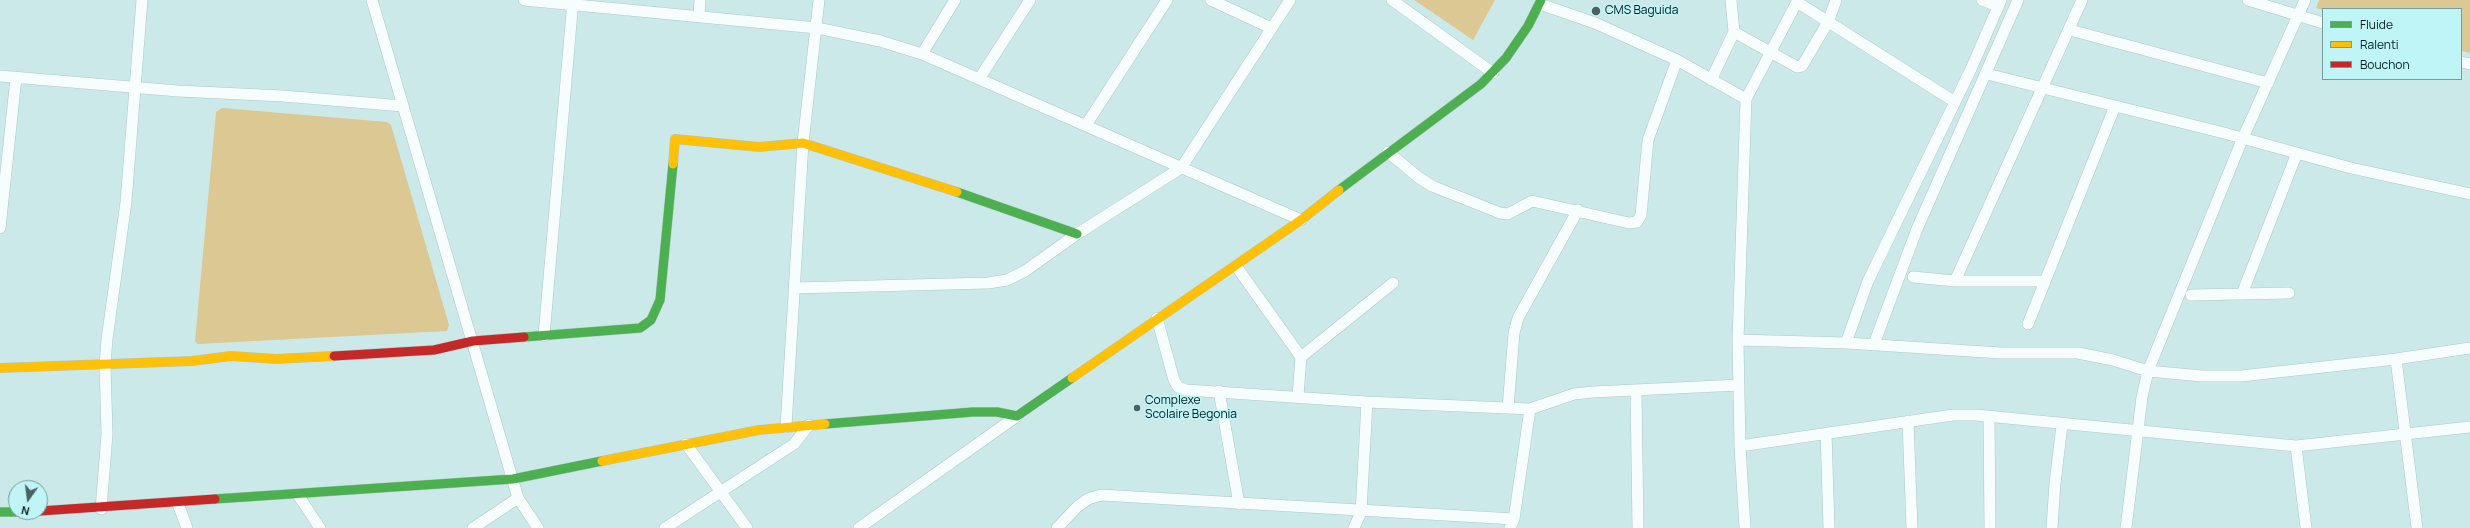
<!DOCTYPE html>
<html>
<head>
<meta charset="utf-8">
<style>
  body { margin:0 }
  #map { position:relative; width:2470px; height:528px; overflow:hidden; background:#cce9e9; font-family:Manrope,sans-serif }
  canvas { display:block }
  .legend { position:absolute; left:2322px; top:8px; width:140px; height:72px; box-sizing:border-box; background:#bff5f6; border:1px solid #759d9e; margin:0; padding:5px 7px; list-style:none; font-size:12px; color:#051a1b }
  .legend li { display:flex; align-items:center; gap:8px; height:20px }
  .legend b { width:20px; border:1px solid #759d9e }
  .north { position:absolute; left:8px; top:480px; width:40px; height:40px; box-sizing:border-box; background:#bff5f6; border:1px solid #759d9e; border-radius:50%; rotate:194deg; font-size:11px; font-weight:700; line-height:16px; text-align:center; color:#051a1b }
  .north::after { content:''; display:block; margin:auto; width:14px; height:18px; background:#4b6263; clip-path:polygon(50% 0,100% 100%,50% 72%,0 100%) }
</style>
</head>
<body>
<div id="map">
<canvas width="2470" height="528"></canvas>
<ul class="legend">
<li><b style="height:5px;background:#4caf50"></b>Fluide</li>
<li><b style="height:5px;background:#ffc107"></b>Ralenti</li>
<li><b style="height:5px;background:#c62828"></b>Bouchon</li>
</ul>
<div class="north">N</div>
</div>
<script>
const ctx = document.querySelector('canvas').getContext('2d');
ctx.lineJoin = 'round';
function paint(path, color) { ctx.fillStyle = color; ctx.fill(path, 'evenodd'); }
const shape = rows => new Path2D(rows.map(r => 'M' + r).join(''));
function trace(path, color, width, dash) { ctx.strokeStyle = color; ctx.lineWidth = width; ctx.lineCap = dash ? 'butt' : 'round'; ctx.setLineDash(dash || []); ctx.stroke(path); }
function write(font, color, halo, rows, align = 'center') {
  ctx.font = font + ' Manrope,sans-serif'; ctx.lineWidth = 3; ctx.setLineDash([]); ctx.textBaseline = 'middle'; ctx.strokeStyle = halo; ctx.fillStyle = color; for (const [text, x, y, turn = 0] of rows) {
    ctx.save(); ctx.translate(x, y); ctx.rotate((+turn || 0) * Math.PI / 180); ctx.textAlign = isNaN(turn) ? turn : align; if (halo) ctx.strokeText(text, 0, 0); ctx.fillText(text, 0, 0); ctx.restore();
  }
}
const green = shape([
  [1414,0,1495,0,1473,40],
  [2319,0,2470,0,2470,53,2461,51,2461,9,2323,10,2316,8],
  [222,108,387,122,391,125,449,325,447,331,198,344,195,341,216,112]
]);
const street = shape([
  [372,0,518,498,538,528],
  [524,0,817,28,880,41,922,54,1301,220],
  [1211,0,1271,28],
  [1392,0,1493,73],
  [1982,0,1998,6],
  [2248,0,2323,23],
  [1797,2,1955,102],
  [1540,4,1595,23,1677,60,1746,99],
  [699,16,700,0],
  [2070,30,2268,83],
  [1734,32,1797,67,1802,66,1828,22,1836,0],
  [922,54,955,0],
  [2461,62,2470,64],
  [1991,75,2224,133,2351,168,2470,194],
  [0,76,178,91,283,96,403,106],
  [979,79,1030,0],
  [1711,80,1734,32,1731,0],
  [1086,125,1167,0],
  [1388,152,1418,177,1432,186,1500,213,1508,214,1532,201,1629,223,1637,222,1641,215,1648,140,1677,60],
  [0,228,16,78],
  [1236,266,1301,357],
  [1913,277,1955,281,2082,0],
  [1955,281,2045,281],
  [794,288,988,283,1007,280,1025,271,1077,234,1181,168,1290,0],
  [2242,294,2297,153],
  [2191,295,2289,293],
  [1157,318,1174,380,1178,387,1186,390,1367,402,1530,409,1574,394,1593,392,1739,385],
  [2028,324,2115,106],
  [544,336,573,0],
  [1738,340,1846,343,1868,281,1971,69,2001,0],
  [1846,343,2001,353,2078,353,2113,360,2148,371,2202,376,2241,376,2396,359,2470,348],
  [1874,344,1917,229,2018,0],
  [2396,359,2417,528],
  [1636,390,1638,528],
  [1219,391,1239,504],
  [1298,396,1301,357,1393,283],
  [1508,408,1514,333,1518,318,1578,210],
  [1989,416,1990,528],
  [1908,421,1912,528],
  [786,427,803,143,819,0],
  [1826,433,1829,528],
  [686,444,747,528],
  [1740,446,1953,415,1976,415,2296,446,2470,427],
  [2296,446,2306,528],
  [298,495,320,528],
  [178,504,187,528],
  [101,509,107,434,105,364,107,339,126,202,142,0],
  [473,528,518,498],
  [665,528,794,444,809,425],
  [859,528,1017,416],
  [1057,528,1078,506,1088,499,1101,495,1514,519],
  [1354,528,1361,512,1367,402],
  [1510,528,1514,519,1530,409],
  [1745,528,1740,446,1738,340,1746,99,1798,0],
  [2052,528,2055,483,2062,425],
  [2126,528,2142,397,2148,371,2242,140,2305,0]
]);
const fast = shape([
  [1339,190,1481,84,1506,58,1528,26,1541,0],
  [957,192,1077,234],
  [524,337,640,328,651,320,660,300,673,164],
  [825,424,973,412,997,412,1017,416,1072,378],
  [215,499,513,479,602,461],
  [0,512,16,512]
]);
const slow = shape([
  [673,164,675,139,759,147,803,143,957,192],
  [0,368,192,361,231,356,276,359,334,356],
  [1072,378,1301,220,1339,190],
  [602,461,759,430,825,424]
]);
const jam = shape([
  [334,356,434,350,473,341,524,337],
  [40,511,215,499]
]);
const markers = [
  [1596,11,5,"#4b6263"],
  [1137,408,4,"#4b6263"]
];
const poiNames = [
  ["CMS Baguida",1605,11],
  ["Complexe",1145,401],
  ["Scolaire Begonia",1145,415]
];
paint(green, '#dbc893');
trace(street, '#afc6c6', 12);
trace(fast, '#afc6c6', 10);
trace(slow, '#afc6c6', 10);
trace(jam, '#afc6c6', 10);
trace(street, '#f7fcfc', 11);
trace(fast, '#4caf50', 9);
trace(slow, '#ffc107', 9);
trace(jam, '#c62828', 9);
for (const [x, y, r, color] of markers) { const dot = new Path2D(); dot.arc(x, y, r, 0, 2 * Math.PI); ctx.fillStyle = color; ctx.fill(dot); trace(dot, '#bff5f6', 1.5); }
write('12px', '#051a1b', '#bff5f6', poiNames, 'left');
</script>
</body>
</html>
